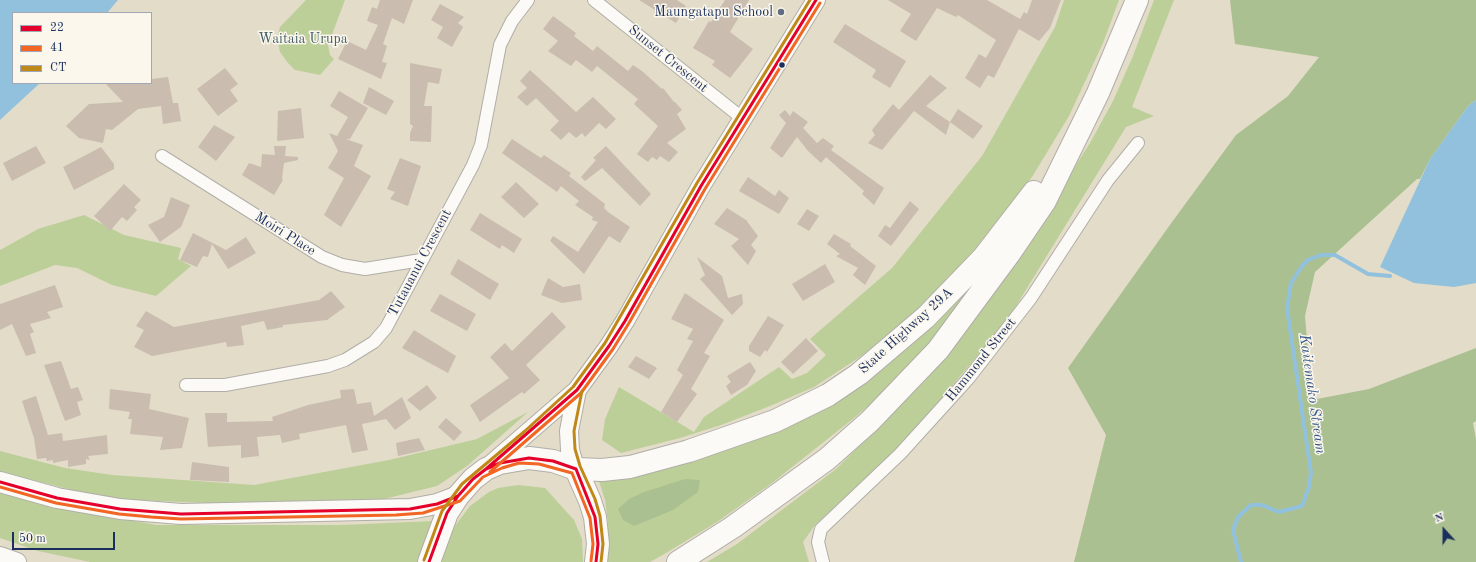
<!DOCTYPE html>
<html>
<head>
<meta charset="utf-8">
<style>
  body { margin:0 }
  #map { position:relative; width:1476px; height:562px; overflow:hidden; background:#e3dcc9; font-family:"Old Standard TT",serif }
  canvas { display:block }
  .legend { position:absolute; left:12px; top:12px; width:140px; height:72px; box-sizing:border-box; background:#fbf7ec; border:1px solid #a1a7b3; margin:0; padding:5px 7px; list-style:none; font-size:12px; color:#1b2f5e }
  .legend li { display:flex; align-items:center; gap:8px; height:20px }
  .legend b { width:20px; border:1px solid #a1a7b3 }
  .north { position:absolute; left:1424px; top:510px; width:40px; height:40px; -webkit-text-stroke:3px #fbf7ec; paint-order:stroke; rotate:339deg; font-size:11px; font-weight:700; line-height:16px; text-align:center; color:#1b2f5e }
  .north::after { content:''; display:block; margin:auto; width:14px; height:18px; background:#1b2f5e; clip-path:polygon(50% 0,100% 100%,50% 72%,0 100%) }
  .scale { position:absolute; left:12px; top:532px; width:103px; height:18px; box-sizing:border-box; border:2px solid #1b2f5e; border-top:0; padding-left:5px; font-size:12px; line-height:14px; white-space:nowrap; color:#1b2f5e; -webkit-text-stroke:3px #fbf7ec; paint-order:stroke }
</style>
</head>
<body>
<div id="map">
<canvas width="1476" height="562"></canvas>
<ul class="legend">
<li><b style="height:5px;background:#e4002b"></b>22</li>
<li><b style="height:5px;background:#f26522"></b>41</li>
<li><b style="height:5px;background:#c08818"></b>CT</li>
</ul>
<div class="north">N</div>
<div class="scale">50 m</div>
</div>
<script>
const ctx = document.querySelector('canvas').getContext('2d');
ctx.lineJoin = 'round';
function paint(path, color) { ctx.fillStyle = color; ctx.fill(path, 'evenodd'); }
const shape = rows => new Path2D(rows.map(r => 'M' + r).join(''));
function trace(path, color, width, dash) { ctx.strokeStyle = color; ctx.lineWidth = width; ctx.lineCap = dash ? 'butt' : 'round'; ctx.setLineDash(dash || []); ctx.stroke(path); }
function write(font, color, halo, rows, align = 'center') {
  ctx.font = font + ' "Old Standard TT",serif'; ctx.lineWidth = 3; ctx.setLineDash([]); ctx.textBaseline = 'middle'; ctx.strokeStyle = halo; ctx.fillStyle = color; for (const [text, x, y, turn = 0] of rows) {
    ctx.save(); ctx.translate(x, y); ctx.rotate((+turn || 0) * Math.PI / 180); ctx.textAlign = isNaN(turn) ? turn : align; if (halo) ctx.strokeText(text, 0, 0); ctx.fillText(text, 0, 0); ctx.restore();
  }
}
const green = shape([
  [306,0,345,0,328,45,330,55,334,59,320,75,295,70,288,63,280,52,277,38,280,27],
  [1064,0,1119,0,1103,43,1069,116,1032,177,956,273,915,313,863,355,814,387,770,406,721,425,680,438,621,453,602,440,605,419,619,387,694,432,704,417,779,367,792,379,807,373,826,355,810,339,892,268,982,156,1055,27],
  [1154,0,1174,0,1132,107,1154,116,1126,127,1008,319,901,447,815,525,803,542,809,562,707,562,737,544,836,469,924,382,996,289,1090,143,1113,101,1133,56],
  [84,215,124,235,181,248,178,259,191,266,156,296,112,285,77,268,55,265,0,286,0,250,38,229],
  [1023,217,909,372,849,422,772,483,717,522,666,553,650,562,608,562,608,523,605,500,599,481,811,411],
  [528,412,467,466,437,486,384,499,206,503,109,499,0,472,0,451,65,468,112,475,254,485,389,460,477,439],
  [518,485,545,488,574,520,582,539,583,562,441,562,451,531,470,506,489,492,498,488],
  [0,491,61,508,157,525,341,525,434,521,417,562,90,562,38,551,0,538]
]);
const forest = shape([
  [1230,0,1476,0,1476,100,1468,106,1430,159,1420,179,1417,179,1315,272,1305,316,1311,388,1317,399,1369,389,1476,348,1476,421,1473,423,1476,439,1476,562,1074,562,1106,435,1068,368,1172,222,1236,135,1288,96,1319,57,1235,44],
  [685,479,700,480,698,492,673,510,634,526,623,520,618,509,629,499,644,492]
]);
const water = shape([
  [0,0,118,0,107,13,13,13,13,83,40,83,0,120],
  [1476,100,1476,283,1454,287,1414,283,1380,267,1430,159,1468,106]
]);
const stream = shape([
  [1241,562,1233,530,1238,517,1251,505,1262,505,1279,512,1302,506,1309,487,1311,473,1287,308,1291,283,1302,266,1308,260,1321,255,1335,255,1368,274,1390,276]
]);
const building = shape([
  [380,0,413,0,404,24,392,18,383,44,387,46,382,62,387,63,381,79,338,59,347,41,366,50,378,25,367,21,372,7,377,9],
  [639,0,677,0,686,6,676,23],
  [725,0,749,0,730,32,753,49,730,78,712,65,715,61,693,48,709,21,711,22],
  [888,0,987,0,1020,19,1024,12,1027,14,1032,0,1061,0,1050,28,1039,41,1019,29,994,78,988,75,980,88,965,78,979,54,986,58,996,40,958,15,956,17,937,8,916,41,900,31,911,14],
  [440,4,464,17,458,23,463,27,452,47,437,38,443,27,431,20],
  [553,16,576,33,574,36,593,51,597,46,628,71,633,65,642,71,662,89,663,88,674,102,675,102,682,110,677,114,686,129,667,143,678,152,669,162,660,156,657,160,652,157,648,162,637,154,658,126,634,104,638,99,597,66,592,72,576,60,571,66,548,51,558,41,543,29],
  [845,24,906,61,890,88,872,77,876,70,833,42],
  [410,63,442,69,439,84,428,82,424,106,432,106,431,142,410,141,410,133,413,126,410,124],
  [225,68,238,84,230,90,238,101,218,116,197,89],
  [530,70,576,112,593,97,616,119,606,129,599,123,585,137,582,133,576,138,569,132,561,140,550,130,559,121,536,98,527,106,517,97,527,88,520,81],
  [930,75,947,88,926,106,950,122,946,135,914,111,882,150,868,143,875,135,872,130,893,104,899,110],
  [168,77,173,103,178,103,181,121,163,124,161,106,138,109,112,130,106,129,103,143,79,138,66,126,89,104,123,102,105,83,151,83,151,79],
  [369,87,394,101,386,115,363,103],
  [339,91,368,108,350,139,346,139,363,145,354,166,371,176,341,227,324,215,344,178,328,168,338,151,329,133,337,136,348,117,330,106],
  [301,108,304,138,277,141,278,111],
  [958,109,983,126,973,139,950,122],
  [785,110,790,116,793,111,808,122,803,128,817,143,823,138,834,146,831,150,884,188,874,205,862,194,864,191,826,157,821,163,808,151,797,137,782,158,770,148,786,123,779,115],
  [214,125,235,137,216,161,198,147],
  [512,139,541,158,544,155,571,173,569,176,605,204,604,208,608,212,630,227,620,243,609,236,584,274,550,241,553,236,578,252,598,222,592,220,593,217,575,205,579,201,561,186,557,192,502,153],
  [36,146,46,163,12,181,3,163],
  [274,146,286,146,285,156,298,157,298,160,284,163,282,179,283,180,274,195,242,175,249,163,261,167,262,154,275,155],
  [606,146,651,194,640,206,602,168,585,181,581,177,596,160,593,158],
  [101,147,114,164,114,169,74,190,63,167],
  [400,158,421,166,408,206,390,199,395,192,387,189],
  [748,177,775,196,779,190,789,198,779,214,739,191],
  [516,182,539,204,524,218,501,197],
  [124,184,141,200,134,207,137,210,127,221,122,217,110,231,94,216],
  [171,197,190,205,181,227,160,242,148,225,164,217],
  [910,201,919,209,891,246,878,236,885,225,890,228],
  [727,208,746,220,758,236,751,245,756,251,748,265,731,246,739,239,714,224],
  [807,209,819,216,809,231,797,224],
  [480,213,522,239,514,253,502,245,500,249,470,230],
  [193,233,226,250,246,237,256,253,228,269,212,244,208,257,203,256,197,267,180,260],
  [834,234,851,244,850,246,876,266,865,285,853,275,858,268,836,256,840,254,827,244],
  [697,257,722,276,728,298,742,294,743,304,732,315,700,279,705,275],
  [458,259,499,284,490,300,450,274],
  [825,264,835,282,803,301,792,284],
  [548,278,563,287,580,284,582,300,562,303,541,295],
  [55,285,63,307,47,312,51,318,30,324,34,332,30,334,36,353,26,356,12,324,0,330,0,304],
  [331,291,345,307,327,320,283,325,283,327,267,330,264,321,241,326,244,345,227,347,226,342,152,356,134,347,144,330,136,326,146,311,174,327,319,300],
  [685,293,724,320,704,353,710,356,691,389,697,394,677,422,661,412,683,375,677,370,693,341,687,339,693,329,671,319],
  [440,294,476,314,467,331,430,311],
  [552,312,566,327,526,365,540,380,524,394,522,392,480,422,470,405,509,378,490,357,505,343,512,351],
  [768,316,784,325,767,352,765,350,760,357,749,351,749,346],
  [414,330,456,356,448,373,402,348],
  [806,338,818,351,793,374,781,362],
  [636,356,657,368,649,379,628,367],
  [61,361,71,389,78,387,83,400,77,402,81,415,65,421,44,365],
  [750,362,756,371,747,385,731,395,726,386,731,382,727,376],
  [427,385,437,398,420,411,407,400],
  [110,389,151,394,149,409,189,418,182,448,160,450,163,437,130,434,132,419,128,419,130,412,109,409],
  [354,389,357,404,371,402,374,416,402,397,411,418,395,430,386,419,362,424,368,450,352,453,346,425,299,434,300,439,282,443,280,435,257,437,259,456,241,458,241,445,208,447,205,413,227,413,227,422,273,421,272,417,308,405,341,398,340,390],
  [36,396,48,435,62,433,63,441,107,435,108,454,88,456,90,460,86,459,86,464,68,467,68,460,53,463,53,460,47,461,46,458,37,459,34,438,22,401],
  [446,418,462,432,454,441,438,427],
  [419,438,425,450,398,456,396,443],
  [192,462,229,467,229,482,190,480]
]);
const street = shape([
  [594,0,742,118],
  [162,156,322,257,342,265,365,269,421,260],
  [186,385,225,385,328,366,345,360,374,342,386,328,473,165,481,145,500,45,512,21,528,0],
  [823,562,818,542,821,529,900,454,968,379,1031,298,1108,180,1138,143]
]);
const secondary = shape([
  [489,466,577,390,609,346,625,321,701,186,816,0],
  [575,468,570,450,569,431,577,390],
  [0,556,17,562]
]);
const primary = shape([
  [0,482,57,498,120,509,181,514,410,509,437,504,458,496]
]);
const highway = shape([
  [576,469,602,470,630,467,689,451,775,421,828,395,859,374,926,317,983,258,1034,192],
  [429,562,447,513,458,496,473,479,486,469,500,463,529,458,553,461,576,469,590,501,595,517,598,544,596,562],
  [678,562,733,527,827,459,870,421,938,350,1009,254,1045,201,1098,93,1137,0]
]);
const bus1 = shape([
  [486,469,577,390,609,346,625,321,701,186,816,0],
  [0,482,57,498,120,509,181,514,410,509,437,504,458,496],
  [429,562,447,513,458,496,473,479,486,469,500,463,529,458,553,461,576,469,595,517,598,544,596,562]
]);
const bus2 = shape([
  [490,472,581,393,613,349,629,323,705,189,820,3],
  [0,487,56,503,119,514,151,517,181,519,396,515,423,513,460,501,483,477,502,468,519,463,539,464,572,473,590,518,593,544,591,561]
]);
const bus3 = shape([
  [582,391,574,431,575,449,580,466,595,499,600,516,603,544,601,562],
  [424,560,442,511,462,484,525,431,573,387,605,343,697,183,810,0]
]);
const markers = [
  [781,12,4,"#616c83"],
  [782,65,3.5,"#1b2f5e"]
];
const poiNames = [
  ["Maungatapu School",773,12]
];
const parkNames = [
  ["Waitaia Urupa",303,39]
];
const streetNames = [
  ["Sunset Crescent",668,59,39],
  ["Moiri Place",285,234,32],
  ["Tutauanui Crescent",420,263,-62],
  ["State Highway 29A",906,331,-42],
  ["Hammond Street",981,360,-51]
];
const waterNames = [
  ["Kaitemako Stream",1312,394,82]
];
paint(green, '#bccf99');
paint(forest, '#abc091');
paint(water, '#92c1dd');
trace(stream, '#92c1dd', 4);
paint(building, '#cabdaf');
trace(street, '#b0aea7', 14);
trace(secondary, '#b0aea7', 20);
trace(primary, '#b0aea7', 22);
trace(highway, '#b0aea7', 24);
trace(street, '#fbfaf7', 12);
trace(secondary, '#fbfaf7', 18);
trace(primary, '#fbfaf7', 20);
trace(highway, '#fbfaf7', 22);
trace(bus1, '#e4002b', 3);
trace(bus2, '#f26522', 3);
trace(bus3, '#c08818', 3);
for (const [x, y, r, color] of markers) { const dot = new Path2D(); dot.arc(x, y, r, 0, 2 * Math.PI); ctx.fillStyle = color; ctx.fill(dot); trace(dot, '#fbf7ec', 1.5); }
write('14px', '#1b2f5e', '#fbf7ec', poiNames, 'right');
write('14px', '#425c64', '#fbf7ec', parkNames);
write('14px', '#1b2f5e', '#fbf7ec', streetNames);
write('italic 15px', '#355787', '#fbf7ec', waterNames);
</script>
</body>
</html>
